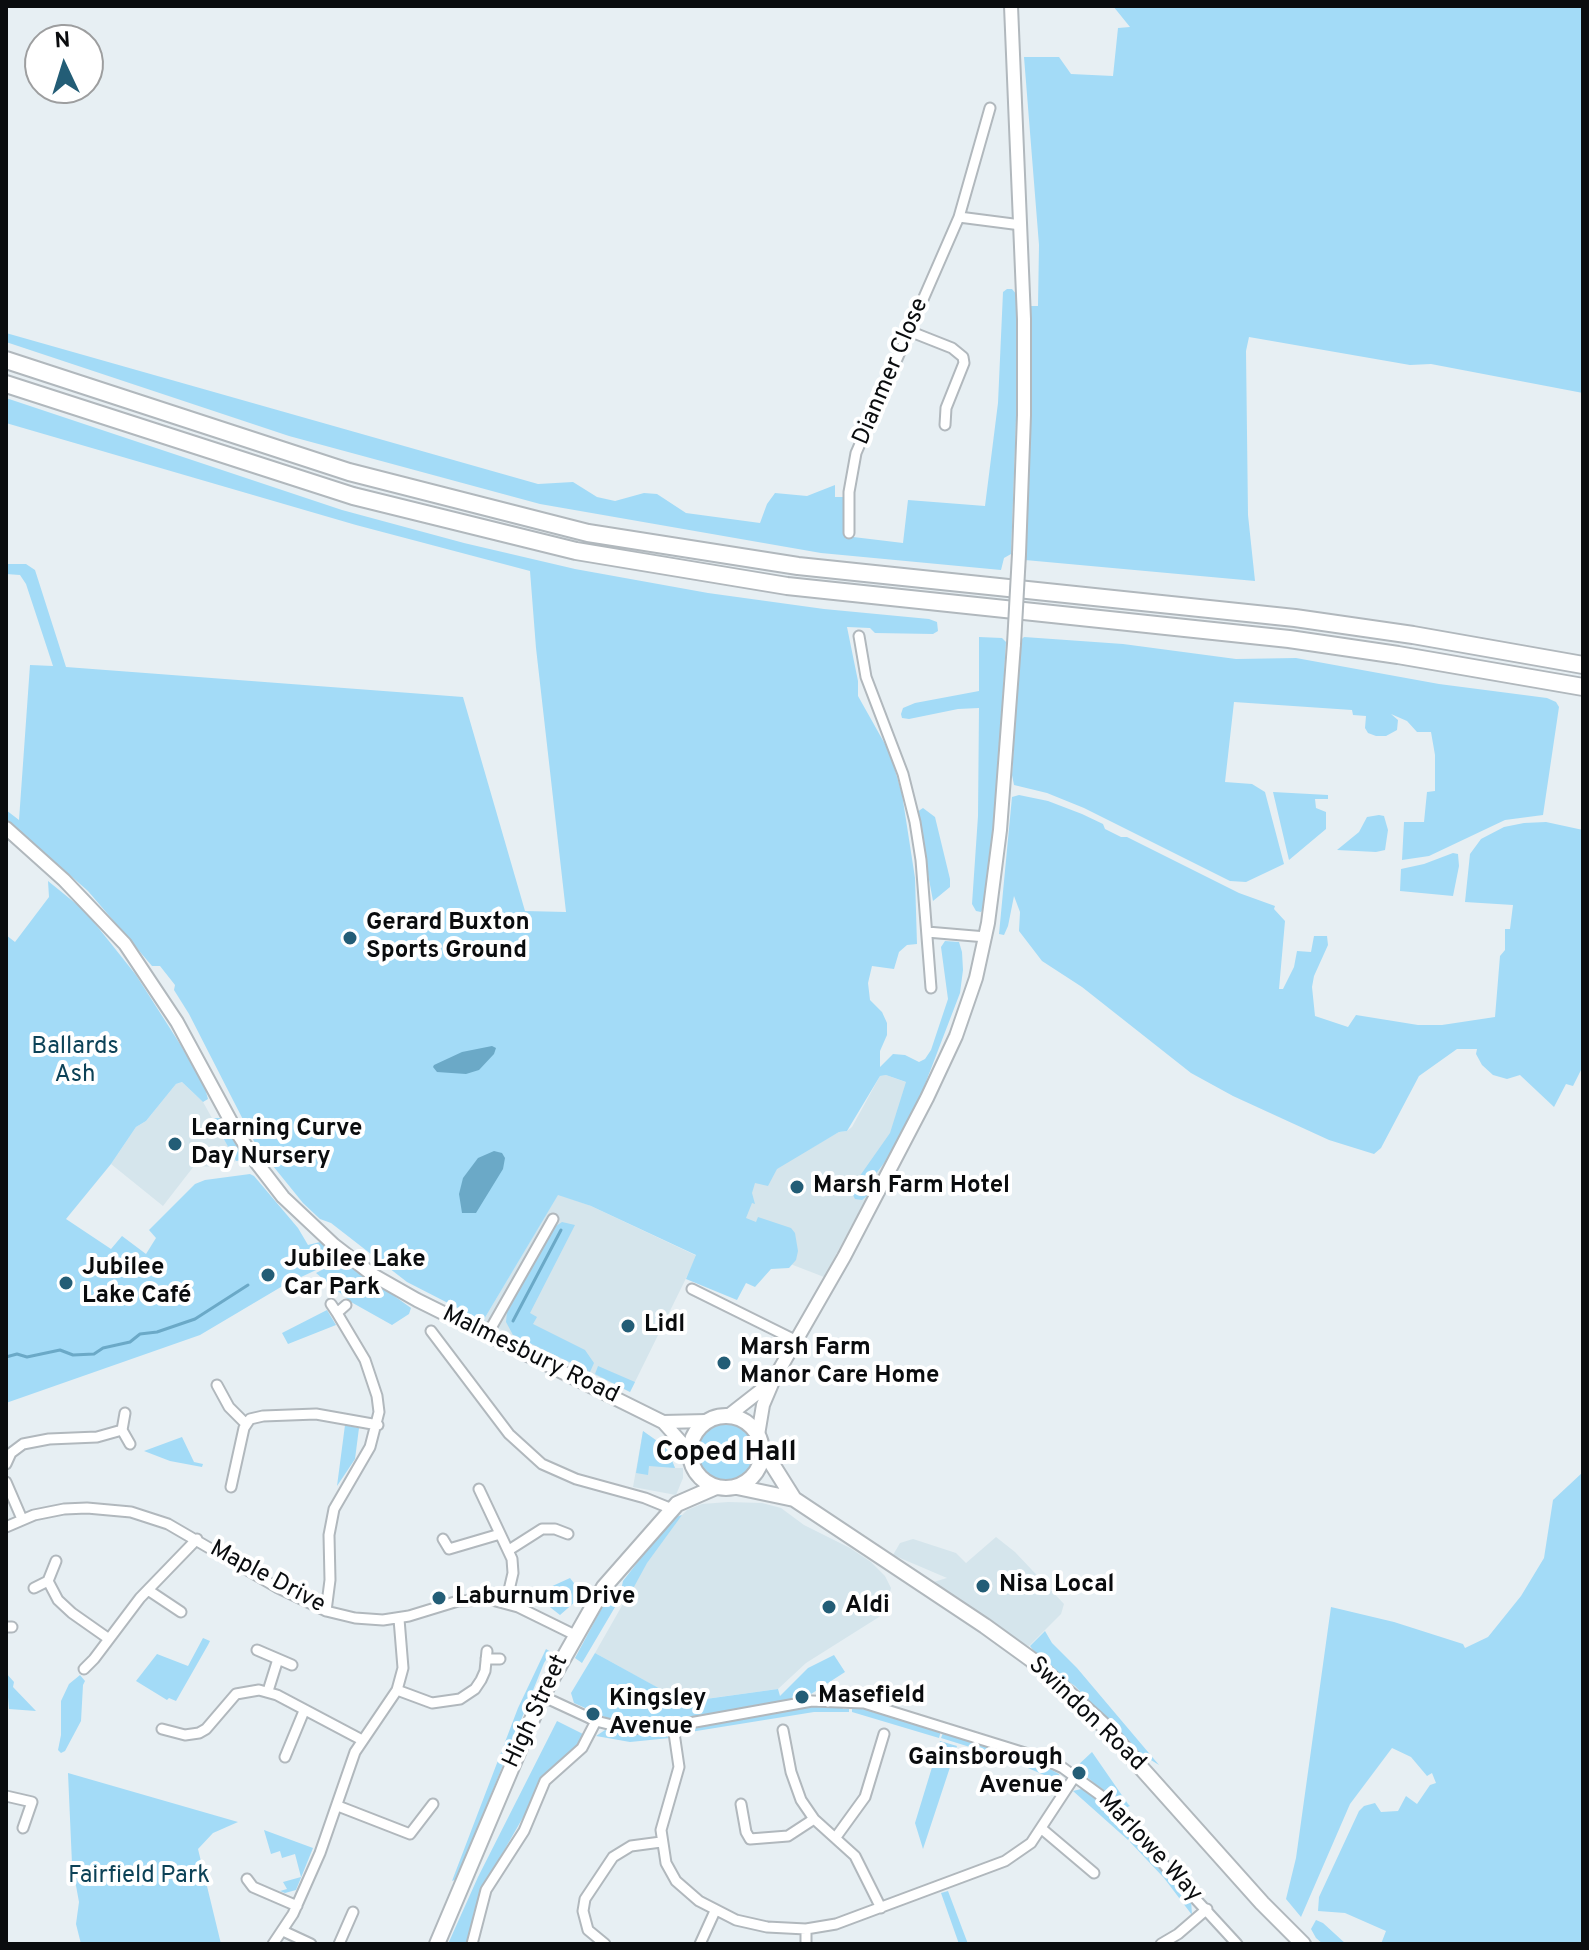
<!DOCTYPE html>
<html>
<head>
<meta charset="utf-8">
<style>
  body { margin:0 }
  #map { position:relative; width:1589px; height:1950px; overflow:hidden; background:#e7eff3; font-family:Overpass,sans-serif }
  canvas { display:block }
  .frame { position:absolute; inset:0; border:8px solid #0a0c0e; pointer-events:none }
  .north { position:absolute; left:24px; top:24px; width:80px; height:80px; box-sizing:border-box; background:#fff; border:2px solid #9d9e9f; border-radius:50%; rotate:356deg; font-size:22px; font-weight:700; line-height:32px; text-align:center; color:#0a0c0e }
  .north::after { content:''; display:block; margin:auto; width:28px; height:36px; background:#235d76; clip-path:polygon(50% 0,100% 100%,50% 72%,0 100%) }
</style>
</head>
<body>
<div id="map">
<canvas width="1589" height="1950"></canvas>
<div class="frame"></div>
<div class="north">N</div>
</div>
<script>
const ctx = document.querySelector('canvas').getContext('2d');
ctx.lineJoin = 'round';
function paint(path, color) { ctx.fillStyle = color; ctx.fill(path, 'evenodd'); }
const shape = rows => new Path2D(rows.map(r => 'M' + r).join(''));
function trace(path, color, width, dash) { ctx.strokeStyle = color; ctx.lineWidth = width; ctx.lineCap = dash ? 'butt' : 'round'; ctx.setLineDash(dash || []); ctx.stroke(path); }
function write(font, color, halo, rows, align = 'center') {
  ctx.font = font + ' Overpass,sans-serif'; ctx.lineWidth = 8; ctx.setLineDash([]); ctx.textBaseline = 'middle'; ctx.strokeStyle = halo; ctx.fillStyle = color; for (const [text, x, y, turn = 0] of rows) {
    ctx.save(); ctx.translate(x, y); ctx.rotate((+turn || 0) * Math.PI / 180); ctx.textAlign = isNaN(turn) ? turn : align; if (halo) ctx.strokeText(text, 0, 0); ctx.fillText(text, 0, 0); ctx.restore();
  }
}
const built = shape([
  [886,1075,908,1083,918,1090,919,1100,824,1277,762,1253,741,1218,755,1180,839,1132,847,1131,852,1127,880,1076],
  [182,1082,203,1102,236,1161,218,1167,194,1166,163,1206,111,1164,136,1127,146,1121,176,1084],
  [558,1194,591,1206,697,1256,630,1392,483,1321],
  [643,1431,667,1448,675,1468,683,1468,683,1478,676,1495,633,1487],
  [728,1502,762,1503,781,1508,804,1525,850,1548,871,1562,885,1576,891,1588,886,1607,879,1617,806,1663,778,1689,683,1702,595,1653,648,1560,672,1525,687,1510,702,1504],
  [996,1537,1015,1552,1064,1604,1061,1614,1029,1646,1017,1642,930,1583,947,1578,893,1555,900,1543,913,1539,956,1553,966,1563]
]);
const green = shape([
  [1113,6,1583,6,1583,393,1431,364,1410,365,1249,337,1246,351,1248,515,1255,581,1025,560,1029,306,1038,306,1039,245,1024,57,1059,57,1071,74,1113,76,1118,28,1130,27],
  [1007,289,1012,289,1017,295,1017,394,1011,554,1004,558,1001,570,821,553,540,504,289,436,6,342,6,333,538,484,573,482,597,497,615,501,644,493,657,494,686,513,760,523,767,504,775,493,807,496,835,485,835,497,843,497,845,536,903,543,908,500,985,506,998,403,1003,292],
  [6,398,342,510,464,543,575,569,708,593,824,609,929,619,937,622,938,631,933,634,875,633,870,628,847,627,858,681,858,696,890,753,902,794,915,878,917,944,907,945,899,952,894,969,872,966,868,983,870,1000,882,1012,887,1023,887,1035,880,1051,880,1067,893,1054,905,1055,919,1062,925,1059,931,1050,948,999,941,947,945,941,959,942,962,952,963,970,960,993,919,1100,891,1154,874,1176,868,1195,862,1200,855,1199,852,1193,857,1180,890,1133,906,1082,886,1075,880,1076,847,1131,839,1132,777,1169,768,1186,755,1183,752,1193,755,1204,752,1203,746,1218,756,1222,758,1217,791,1228,795,1233,798,1251,796,1260,789,1268,771,1269,755,1287,746,1283,737,1300,686,1279,696,1255,591,1206,558,1195,483,1321,407,1282,331,1223,320,1219,303,1203,256,1145,189,1014,174,990,175,985,160,966,152,966,88,891,6,819,6,810,19,820,30,665,53,666,26,584,20,575,6,574,6,564,26,564,35,570,66,667,463,697,525,911,566,912,536,648,530,571,356,525,6,423],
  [979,637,1002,638,1006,642,995,824,984,907,981,912,976,911,972,904,978,816,979,708,958,709,909,719,902,718,901,714,903,708,915,703,979,691],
  [1024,637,1123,644,1236,659,1296,658,1439,684,1547,698,1556,702,1559,707,1543,815,1505,820,1429,856,1402,860,1404,822,1424,822,1427,792,1435,791,1435,755,1431,732,1417,732,1407,721,1391,714,1398,720,1397,730,1386,736,1376,736,1368,733,1365,728,1366,716,1353,715,1352,710,1234,702,1225,782,1252,784,1265,792,1284,864,1246,882,1230,881,1084,808,1047,793,1014,785,1012,775,1020,641],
  [1273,792,1328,795,1328,799,1315,799,1316,808,1326,812,1326,829,1289,860],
  [1019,795,1048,801,1082,814,1103,824,1105,829,1121,837,1127,837,1239,893,1275,906,1274,909,1285,921,1279,989,1283,989,1294,967,1297,951,1311,952,1314,936,1327,936,1328,945,1314,976,1312,987,1315,1016,1348,1027,1356,1015,1418,1025,1442,1025,1495,1017,1500,956,1505,950,1505,929,1510,929,1513,905,1465,902,1470,854,1481,839,1504,827,1524,823,1546,822,1583,830,1583,1066,1573,1086,1566,1084,1554,1107,1520,1075,1507,1079,1493,1075,1482,1065,1476,1054,1477,1049,1457,1049,1419,1076,1381,1148,1374,1154,1329,1140,1233,1096,1191,1073,1082,987,1042,961,1019,931,1020,912,1014,896,1008,926,1004,935,999,934,1012,797],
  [923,808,935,817,950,879,950,887,933,901,918,820,917,812],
  [1379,815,1384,816,1388,830,1385,850,1376,852,1337,850,1359,832,1367,817],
  [1453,853,1458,854,1459,866,1453,896,1400,891,1401,869,1424,864],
  [48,881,85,911,136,975,180,1044,205,1088,208,1099,203,1102,182,1082,176,1084,146,1121,136,1127,111,1164,66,1219,111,1249,122,1236,146,1254,156,1238,149,1230,195,1184,205,1180,250,1174,254,1176,298,1228,308,1245,320,1242,342,1258,286,1284,200,1335,6,1403,6,935,15,942,49,897],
  [212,1118,222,1118,246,1156,244,1160,236,1161],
  [562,1222,575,1225,530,1313,537,1317,533,1324,585,1350,594,1363,590,1372,513,1335,506,1322,507,1312,514,1297,553,1228],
  [343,1259,411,1308,409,1314,392,1325,351,1302,316,1273],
  [327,1310,336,1325,288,1344,282,1333],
  [598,1366,635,1382,630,1392,595,1374],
  '697 1453a29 29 0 1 1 58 0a29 29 0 1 1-58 0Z',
  [345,1425,359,1428,355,1459,337,1486],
  [643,1431,667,1448,675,1468,649,1466,648,1475,636,1473],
  [182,1437,194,1462,203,1464,202,1467,170,1461,144,1451],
  [1583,1472,1583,1944,1381,1944,1386,1931,1345,1913,1318,1911,1319,1897,1359,1811,1364,1806,1375,1803,1381,1812,1398,1811,1406,1796,1417,1804,1430,1785,1436,1783,1432,1773,1427,1776,1411,1757,1392,1748,1350,1804,1301,1917,1286,1899,1296,1858,1331,1607,1394,1622,1463,1644,1465,1648,1488,1637,1521,1596,1544,1558,1553,1500],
  [682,1515,647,1563,629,1596,621,1590,623,1581,664,1528,675,1517],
  [570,1578,583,1595,560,1615,537,1597,521,1591,521,1588,548,1588],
  [612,1599,618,1602,582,1663,575,1658,605,1602],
  [1045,1631,1052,1643,1077,1668,1159,1765,1138,1752,1075,1686,1050,1669,1043,1658,1033,1650,1030,1646],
  [203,1638,210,1641,208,1645,176,1701,169,1698,167,1700,136,1681,157,1654,188,1666],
  [546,1649,551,1652,544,1663,457,1879,452,1881,518,1708],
  [595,1653,684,1702,778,1689,780,1696,808,1668,834,1655,845,1672,811,1694,798,1696,798,1698,663,1723,632,1724,612,1720,574,1703,571,1693],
  [6,1673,14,1682,13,1687,36,1711,9,1709],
  [80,1675,85,1681,83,1685,81,1721,65,1751,61,1753,58,1750,61,1735,61,1701,69,1684],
  [842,1706,843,1709,849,1709,849,1712,814,1712,684,1733,695,1726,808,1707],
  [852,1706,941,1731,939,1738,852,1712],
  [557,1721,585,1735,585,1740,534,1798,485,1884,467,1944,448,1944,478,1877],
  [605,1730,633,1735,660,1733,670,1738,630,1742,596,1736],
  [943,1733,1037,1762,1059,1774,1063,1783,1002,1757,941,1738],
  [940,1741,957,1746,923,1849,915,1823],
  [1092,1752,1128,1804,1130,1806,1123,1809,1076,1767],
  [68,1773,238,1822,213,1833,198,1849,221,1944,81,1944,76,1924,79,1902,72,1864],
  [1081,1789,1089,1792,1106,1807,1129,1833,1130,1837,1128,1840,1073,1791],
  [264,1830,313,1848,296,1890,285,1893,280,1891,287,1889,283,1882,301,1877,295,1854,282,1858,280,1851,271,1854],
  [1132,1839,1191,1899,1192,1915,1164,1878,1130,1842],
  [948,1891,968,1944,959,1944,941,1893],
  [1316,1920,1323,1923,1346,1944,1323,1944,1316,1938,1311,1929]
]);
const water = shape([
  [492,1046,496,1048,494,1054,479,1070,466,1074,437,1072,433,1067,434,1065,462,1052],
  [494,1151,502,1153,505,1158,503,1169,476,1213,462,1213,459,1194,463,1178,478,1158]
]);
const stream = shape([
  [513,1321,561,1230],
  [6,1357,17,1354,27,1357,60,1350,73,1355,94,1354,103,1348,130,1342,140,1334,157,1332,195,1319,248,1285]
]);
const street = shape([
  [959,217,990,108],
  [909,331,952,348,963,357,964,363,946,408,945,425],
  [849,533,849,492,856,453,959,217,1021,225],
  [859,636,866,677,903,774,915,822,921,860,931,988],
  [927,932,986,937],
  [692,1289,797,1341],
  [331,1304,337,1313,346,1305],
  [431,1331,509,1434,542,1464,576,1479,645,1498,672,1509],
  [487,1335,553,1219],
  [217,1385,229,1407,246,1424],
  [125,1413,122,1430,130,1444],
  [6,1464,11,1453,23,1444,49,1439,97,1437,122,1430],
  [6,1482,22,1519],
  [231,1487,244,1428,250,1419,263,1416,316,1414,378,1425],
  [479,1489,512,1559,513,1573,506,1603],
  [6,1527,34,1515,64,1509,87,1508,131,1512,168,1524,278,1588,326,1611,355,1618,383,1620,409,1616,458,1601,492,1600,518,1607,575,1635],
  [443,1539,449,1549,500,1534],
  [509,1550,542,1529,555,1529,568,1534],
  [48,1581,58,1600,72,1613,109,1639],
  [34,1588,48,1581,56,1561],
  [148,1590,181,1612],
  [326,1611,330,1580,329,1535,334,1509,370,1447,379,1412,377,1396,365,1360,337,1313],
  [6,1627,12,1627],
  [257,1650,292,1665],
  [486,1659,500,1659],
  [84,1669,94,1659,140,1598,197,1539],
  [397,1690,432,1703,460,1699,475,1689,481,1680,485,1671,487,1651],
  [268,1691,278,1659],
  [542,1696,596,1721,628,1729,673,1726,812,1701,864,1703,1041,1758,1063,1768,1100,1795,1237,1944],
  [673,1726,679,1767,661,1830,666,1863,676,1881,699,1901,736,1920,767,1927,806,1929,836,1924,1005,1861,1031,1843,1075,1776],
  [162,1729,185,1735,199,1733,206,1729,236,1694,259,1690,277,1695,362,1740],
  [783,1730,791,1772,801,1800,814,1819,855,1856,881,1908],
  [285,1757,304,1711],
  [6,1796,32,1802,23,1828],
  [741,1804,746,1832,750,1839,788,1836,814,1819],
  [338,1806,410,1834,433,1804],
  [1042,1829,1094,1873],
  [836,1837,865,1797,884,1734],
  [247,1879,253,1887,297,1906],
  [806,1929,806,1944],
  [283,1931,311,1944],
  [273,1944,293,1914,320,1853,355,1752,397,1690,403,1668,399,1619],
  [339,1944,353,1912],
  [472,1944,486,1890,524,1831,545,1781,582,1748,596,1721],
  [605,1944,588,1930,583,1911,585,1899,613,1857,631,1846,661,1842],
  [700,1944,715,1911],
  [1161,1944,1178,1934,1207,1909]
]);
const secondary = shape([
  [1011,6,1024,319,1024,415,1019,554],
  [6,828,64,880,125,944,177,1022,235,1129,256,1162,283,1197,334,1245,373,1275,417,1300,663,1422,707,1421],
  [728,1416,769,1384],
  [663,1422,690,1452],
  [758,1435,763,1405,774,1379,844,1257,927,1098,956,1036,976,978,988,923,1000,830,1014,644]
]);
const primary = shape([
  '690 1452a36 36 0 1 1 72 0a36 36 0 1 1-72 0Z',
  [762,1448,794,1499],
  [737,1487,794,1499,985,1626,1032,1660,1102,1724,1262,1903,1303,1944],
  [437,1944,542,1696,604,1587,677,1504,716,1487]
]);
const highway = shape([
  [6,360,349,472,588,533,798,566,1295,618,1413,635,1583,665],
  [6,384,353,496,576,551,787,586,1289,639,1398,655,1583,687]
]);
const secondaryBridge = shape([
  [1014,644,1019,554]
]);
const markers = [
  [350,938,8,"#235d76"],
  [175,1144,8,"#235d76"],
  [797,1187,8,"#235d76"],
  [268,1275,8,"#235d76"],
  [66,1283,8,"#235d76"],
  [628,1326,8,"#235d76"],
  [724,1363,8,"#235d76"],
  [983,1586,8,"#235d76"],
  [439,1598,8,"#235d76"],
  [829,1607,8,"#235d76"],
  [802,1697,8,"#235d76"],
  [593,1714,8,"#235d76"],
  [1079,1773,8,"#235d76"]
];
const streetNames = [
  ["Dianmer Close",892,372,-67],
  ["Malmesbury Road",530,1356,26],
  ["Maple Drive",267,1578,28],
  ["High Street",537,1712,-65],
  ["Swindon Road",1086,1715,44],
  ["Marlowe Way",1149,1848,47]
];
const poiNames = [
  ["Gerard Buxton",366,924],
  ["Sports Ground",366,952],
  ["Learning Curve",191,1130],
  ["Day Nursery",191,1158],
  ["Marsh Farm Hotel",813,1187],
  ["Jubilee Lake",284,1261],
  ["Car Park",284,1289],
  ["Jubilee",82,1269],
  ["Lake Café",82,1297],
  ["Lidl",644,1326],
  ["Marsh Farm",740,1349],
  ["Manor Care Home",740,1377],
  ["Nisa Local",999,1586],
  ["Laburnum Drive",455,1598],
  ["Aldi",845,1607],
  ["Masefield",818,1697],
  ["Kingsley",609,1700],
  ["Avenue",609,1728],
  ["Gainsborough",1063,1759,"right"],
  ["Avenue",1063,1787,"right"]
];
const parkNames = [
  ["Ballards",75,1048],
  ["Ash",75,1076],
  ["Fairfield Park",139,1877]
];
const quarterNames = [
  ["Coped Hall",726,1454]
];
paint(built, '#d5e5ec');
paint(green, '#a3dbf7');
paint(water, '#6ba9c7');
trace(stream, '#6ba9c7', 3);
trace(street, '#b1b8bd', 13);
trace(secondary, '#b1b8bd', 16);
trace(primary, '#b1b8bd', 18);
trace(highway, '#b1b8bd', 20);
trace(street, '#fff', 9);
trace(secondary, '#fff', 12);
trace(primary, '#fff', 14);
trace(highway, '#fff', 16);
trace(secondaryBridge, '#b1b8bd', 16, []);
trace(secondaryBridge, '#fff', 12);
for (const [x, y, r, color] of markers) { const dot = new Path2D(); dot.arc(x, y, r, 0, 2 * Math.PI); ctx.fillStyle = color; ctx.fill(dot); trace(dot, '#fff', 3); }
write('24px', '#0a0c0e', '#fff', streetNames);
write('bold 24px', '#0a0c0e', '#fff', poiNames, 'left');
write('24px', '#0c4257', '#fff', parkNames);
write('bold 28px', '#0a0c0e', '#fff', quarterNames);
</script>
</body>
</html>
